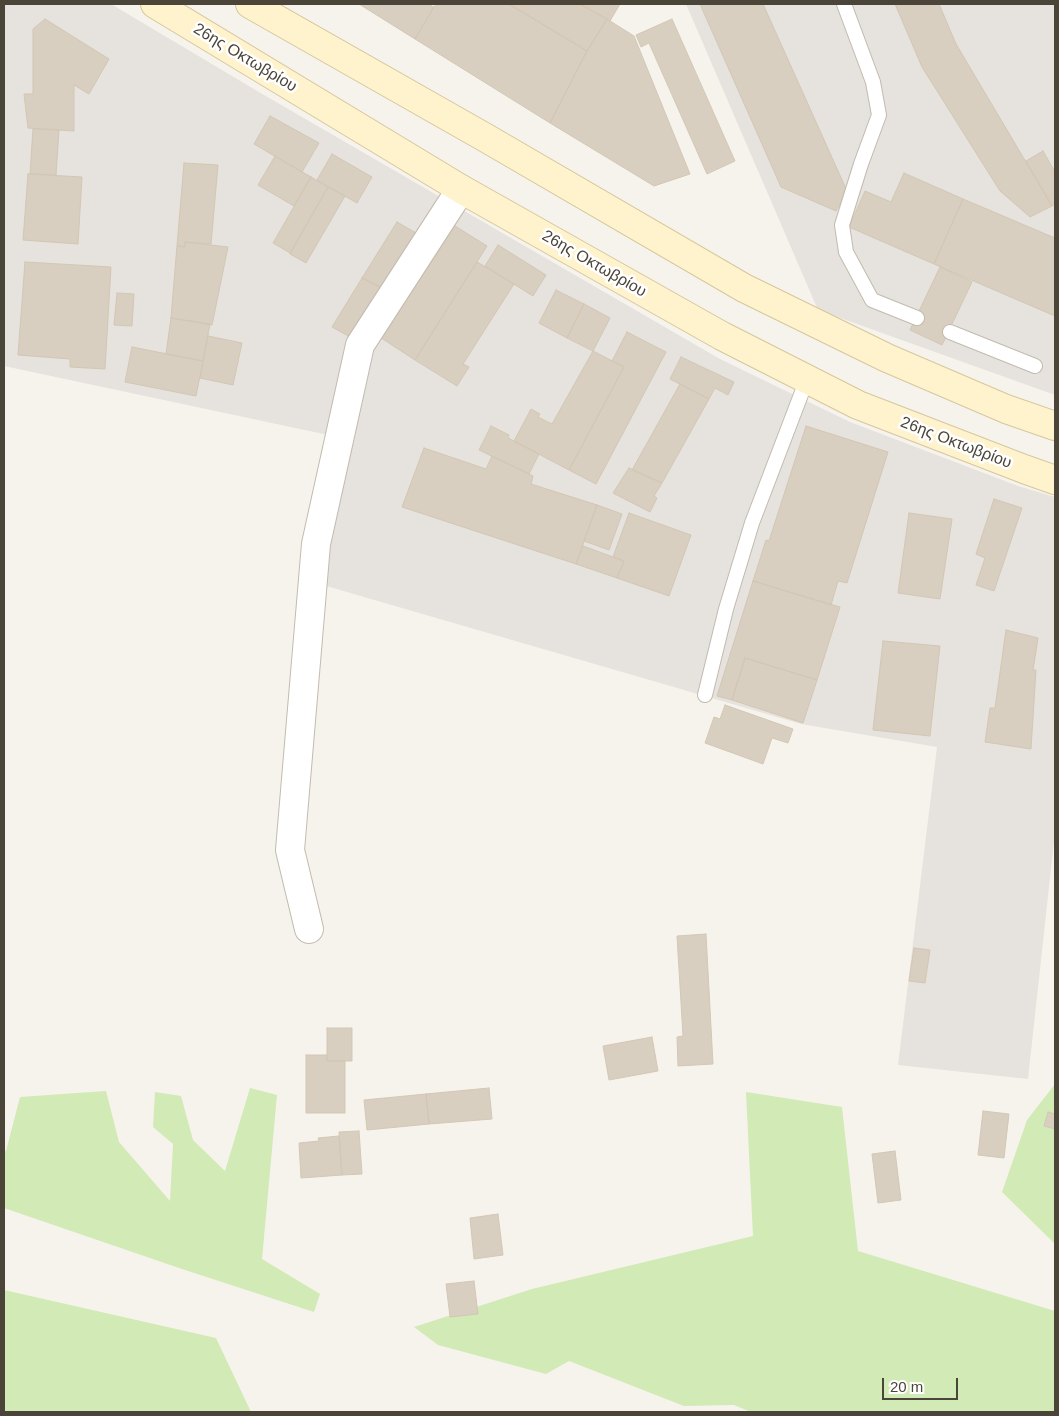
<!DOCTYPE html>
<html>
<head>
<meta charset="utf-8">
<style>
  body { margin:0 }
  #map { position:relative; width:1059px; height:1416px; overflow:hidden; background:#f6f3ec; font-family:Helvetica,sans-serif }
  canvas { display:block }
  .frame { position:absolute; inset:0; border:5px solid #4b4439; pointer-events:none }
  .scale { position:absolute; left:882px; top:1378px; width:76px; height:22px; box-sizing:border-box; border:2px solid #4b4439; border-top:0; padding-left:6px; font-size:15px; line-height:18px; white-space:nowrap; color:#4b4439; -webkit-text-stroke:4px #fff; paint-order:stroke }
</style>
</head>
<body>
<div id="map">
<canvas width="1059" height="1416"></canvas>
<div class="frame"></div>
<div class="scale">20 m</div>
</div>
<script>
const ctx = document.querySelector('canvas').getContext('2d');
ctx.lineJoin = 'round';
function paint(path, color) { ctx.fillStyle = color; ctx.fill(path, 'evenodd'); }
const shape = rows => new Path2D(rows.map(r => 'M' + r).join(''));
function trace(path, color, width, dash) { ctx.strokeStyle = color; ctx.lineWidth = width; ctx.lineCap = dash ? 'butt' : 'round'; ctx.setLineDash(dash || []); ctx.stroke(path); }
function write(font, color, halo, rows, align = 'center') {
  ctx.font = font + ' Helvetica,sans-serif'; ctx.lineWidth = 5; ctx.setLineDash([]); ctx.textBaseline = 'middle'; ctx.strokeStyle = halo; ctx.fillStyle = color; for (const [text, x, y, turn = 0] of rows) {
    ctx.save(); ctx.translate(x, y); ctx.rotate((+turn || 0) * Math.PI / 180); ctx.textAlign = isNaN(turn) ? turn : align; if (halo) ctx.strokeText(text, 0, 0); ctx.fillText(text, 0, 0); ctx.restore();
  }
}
const industrial = shape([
  [4,4,111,4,264,95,720,359,850,422,1018,486,1055,497,1055,832,1028,1079,898,1065,937,747,801,724,316,583,347,439,4,366],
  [686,4,1055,4,1055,395,818,310]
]);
const green = shape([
  [1055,1084,1055,1244,1002,1192,1027,1120],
  [250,1088,277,1095,262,1259,320,1294,314,1312,182,1269,4,1208,4,1151,6,1151,20,1097,106,1091,119,1142,170,1201,173,1144,153,1127,155,1092,181,1096,193,1140,225,1171],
  [746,1092,842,1107,858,1251,1055,1311,1055,1412,751,1412,734,1405,684,1406,569,1361,546,1374,438,1345,414,1327,532,1289,753,1236],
  [4,1290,216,1338,251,1412,4,1412]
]);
const building = shape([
  [359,4,428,4,434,7,415,39,359,4],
  [436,4,509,4,587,51,550,123,415,39,436,4],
  [509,4,580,4,607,19,587,51,509,4],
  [580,4,620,4,610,21,580,4],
  [700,4,763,4,847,191,836,211,781,187,700,4],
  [895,4,939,4,956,44,1052,206,1030,217,1000,191,922,67,895,4],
  [45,19,109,59,89,94,74,85,74,131,28,128,24,94,33,94,33,29,45,19],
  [607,19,634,36,690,174,654,186,550,123,587,51,607,19],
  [672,19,735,161,707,174,649,43,641,47,636,35,672,19],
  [270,116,319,143,302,172,254,144,270,116],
  [33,129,59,130,56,175,30,174,33,129],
  [1043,151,1055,172,1055,204,1052,206,1026,161,1043,151],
  [332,154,372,177,357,203,317,180,332,154],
  [275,156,311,177,294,206,258,185,275,156],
  [184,163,218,165,211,244,185,242,185,247,177,246,184,163],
  [904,173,963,199,934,264,849,227,865,191,891,202,904,173],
  [28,174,82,177,78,244,23,240,28,174],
  [311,177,328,187,290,253,273,243,311,177],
  [328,187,345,196,306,263,290,254,328,187],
  [963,199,1055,238,1055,316,934,264,963,199],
  [444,219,487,246,415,360,372,332,444,219],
  [397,222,416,233,382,288,362,278,397,222],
  [185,242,228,247,212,325,171,318,177,246,185,247,185,242],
  [498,245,546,275,533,296,485,266,498,245],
  [25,262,111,267,105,369,70,367,70,359,18,355,25,262],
  [477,262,514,284,463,364,469,367,457,386,415,360,477,262],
  [940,267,972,282,942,345,910,330,940,267],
  [362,278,382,288,371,301,350,337,332,327,362,278],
  [556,290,584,304,567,338,539,323,556,290],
  [117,293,134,294,132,326,114,325,117,293],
  [584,304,610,318,593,351,567,338,584,304],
  [171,318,210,324,203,361,166,354,171,318],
  [627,332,666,352,596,484,569,470,624,367,612,361,627,332],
  [208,336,242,343,233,385,200,378,208,336],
  [132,347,203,361,196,396,125,382,132,347],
  [593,351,624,367,569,470,514,441,531,409,540,414,538,417,552,424,593,351],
  [681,357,734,382,728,395,715,388,709,399,670,379,681,357],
  [680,384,709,399,662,483,632,470,680,384],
  [491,426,509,435,508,438,539,454,529,474,479,450,491,426],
  [806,426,888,452,847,583,838,581,831,605,753,581,766,540,769,541,806,426],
  [424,448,486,469,492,456,533,476,531,484,597,505,576,564,402,507,424,448],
  [629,468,662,483,654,496,657,498,650,512,613,493,629,468],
  [994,499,1022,508,994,591,976,585,985,558,976,554,994,499],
  [597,505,622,514,609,550,584,541,597,505],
  [629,513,691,535,669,596,617,578,624,561,613,557,629,513],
  [909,513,952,519,940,599,898,593,909,513],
  [583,546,624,561,617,578,576,564,583,546],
  [753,581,840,607,817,680,745,658,732,700,717,696,753,581],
  [1006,630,1038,638,1033,670,1036,670,1031,749,985,742,990,708,995,708,1006,630],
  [883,641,940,646,930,736,873,730,883,641],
  [745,658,817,680,803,723,732,700,745,658],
  [725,705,793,729,788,743,772,738,763,764,705,743,714,717,720,719,725,705],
  [706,934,713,1064,678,1066,677,1037,683,1036,677,936,706,934],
  [914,948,930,950,925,983,909,981,914,948],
  [327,1028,352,1028,352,1061,327,1061,327,1028],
  [652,1037,658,1071,609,1080,603,1046,652,1037],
  [306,1055,327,1055,327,1061,345,1061,345,1113,306,1113,306,1055],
  [489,1088,492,1119,429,1124,426,1094,489,1088],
  [426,1094,429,1124,367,1130,364,1100,426,1094],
  [983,1111,1009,1114,1004,1158,978,1155,983,1111],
  [1048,1112,1055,1114,1055,1129,1044,1126,1048,1112],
  [359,1131,362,1174,342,1175,339,1132,359,1131],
  [339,1136,342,1175,301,1178,299,1143,319,1141,318,1138,339,1136],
  [895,1151,901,1200,878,1203,872,1154,895,1151],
  [498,1214,503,1255,474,1259,470,1218,498,1214],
  [474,1281,478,1314,450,1317,446,1284,474,1281]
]);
const service = shape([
  [844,4,873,82,879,115,861,164,842,225,846,252,872,300,917,318],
  [950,332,1035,366],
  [705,695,726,609,752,523,807,379]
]);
const minor = shape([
  [309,929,290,850,316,544,360,345,461,189]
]);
const secondary = shape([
  [155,4,461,189,722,336,858,405,1024,469,1055,480],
  [250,4,486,138,744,288,887,358,1006,409,1055,426]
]);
const streetNames = [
  ["26ης Οκτωβρίου",245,58,31],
  ["26ης Οκτωβρίου",594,264,30],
  ["26ης Οκτωβρίου",956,443,21]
];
paint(industrial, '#e6e2dd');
paint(green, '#d2eab5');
paint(building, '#d8cfc1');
trace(building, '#d3c7b4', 1);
trace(service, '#c2bbae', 16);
trace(minor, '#c2bbae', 30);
trace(secondary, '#d6c79b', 30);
trace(service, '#fff', 14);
trace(minor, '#fff', 28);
trace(secondary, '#fff3cd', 28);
write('16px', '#4b4439', '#fff', streetNames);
</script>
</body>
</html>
